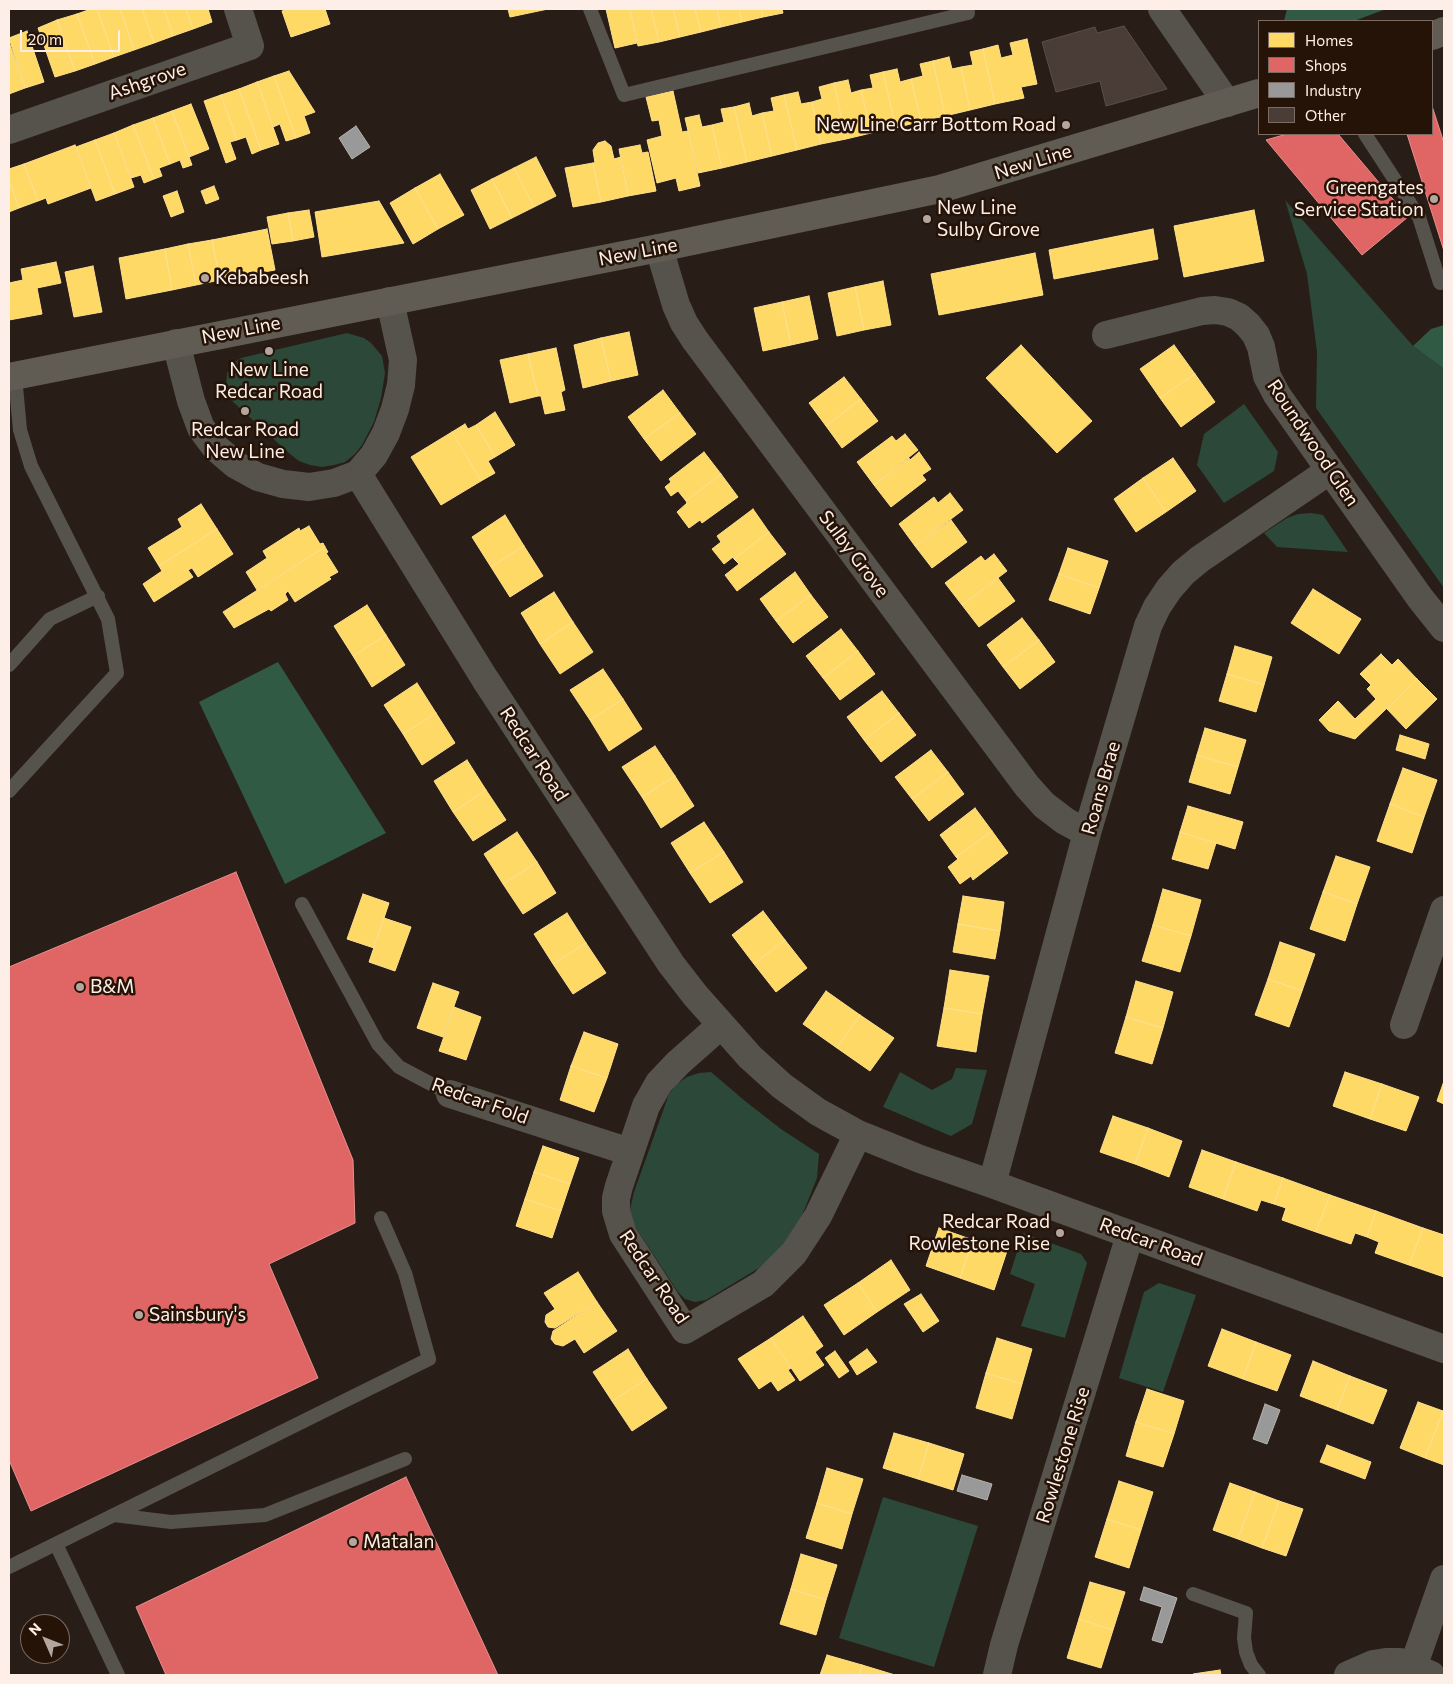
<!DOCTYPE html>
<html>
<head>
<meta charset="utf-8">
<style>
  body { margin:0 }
  #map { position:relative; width:1453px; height:1684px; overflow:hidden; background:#291e17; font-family:Commissioner,sans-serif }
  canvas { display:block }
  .frame { position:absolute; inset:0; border:10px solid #fdefe7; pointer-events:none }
  .legend { position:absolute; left:1258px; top:20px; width:175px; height:115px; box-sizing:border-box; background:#251307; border:1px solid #7b6b61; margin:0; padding:6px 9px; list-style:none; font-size:15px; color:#fdefe7 }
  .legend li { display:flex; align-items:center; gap:10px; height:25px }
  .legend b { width:25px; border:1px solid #7b6b61 }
  .north { position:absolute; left:20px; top:1614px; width:50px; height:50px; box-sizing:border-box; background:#251307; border:1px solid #7b6b61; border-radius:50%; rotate:314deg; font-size:14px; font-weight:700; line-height:20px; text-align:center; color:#fdefe7 }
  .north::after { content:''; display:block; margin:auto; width:18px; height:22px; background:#b3a69e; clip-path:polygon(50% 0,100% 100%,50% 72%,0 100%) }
  .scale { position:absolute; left:20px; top:30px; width:100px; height:22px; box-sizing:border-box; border:2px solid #fdefe7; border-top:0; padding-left:6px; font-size:15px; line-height:18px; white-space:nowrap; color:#fdefe7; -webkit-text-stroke:4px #251307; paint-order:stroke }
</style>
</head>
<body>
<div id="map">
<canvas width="1453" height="1684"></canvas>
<div class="frame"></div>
<ul class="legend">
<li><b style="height:14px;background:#ffd966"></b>Homes</li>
<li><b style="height:14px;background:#e06666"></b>Shops</li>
<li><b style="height:14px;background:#999"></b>Industry</li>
<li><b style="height:14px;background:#4a3c36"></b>Other</li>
</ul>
<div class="north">N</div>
<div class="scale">20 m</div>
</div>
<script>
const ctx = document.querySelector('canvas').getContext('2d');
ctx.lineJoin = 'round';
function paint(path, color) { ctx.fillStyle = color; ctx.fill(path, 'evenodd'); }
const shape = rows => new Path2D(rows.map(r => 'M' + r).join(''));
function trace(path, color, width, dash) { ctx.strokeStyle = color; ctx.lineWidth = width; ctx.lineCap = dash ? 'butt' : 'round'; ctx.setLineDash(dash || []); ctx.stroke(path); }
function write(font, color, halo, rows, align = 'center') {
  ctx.font = font + ' Commissioner,sans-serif'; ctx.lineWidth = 5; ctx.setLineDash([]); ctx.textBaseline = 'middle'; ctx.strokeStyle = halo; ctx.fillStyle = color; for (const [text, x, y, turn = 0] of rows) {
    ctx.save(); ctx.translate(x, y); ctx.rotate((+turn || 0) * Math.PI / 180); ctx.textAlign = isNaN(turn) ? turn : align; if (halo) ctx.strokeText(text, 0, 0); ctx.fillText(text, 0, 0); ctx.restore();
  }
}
const green = shape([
  [1285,200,1413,346,1444,369,1444,588,1316,408,1317,352,1307,274],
  [347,333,364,338,371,343,382,356,385,373,381,398,374,422,362,445,355,454,345,462,334,465,322,467,310,465,299,461,290,454,231,400,226,387,227,373,235,362,241,358],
  [1244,404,1278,452,1274,471,1224,503,1197,465,1204,434],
  [1311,513,1323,515,1348,552,1277,547,1264,533,1287,518,1298,514],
  [956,1068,987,1070,972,1124,951,1136,883,1107,900,1072,932,1090,952,1079],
  [711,1072,745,1101,781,1129,819,1154,817,1178,797,1228,780,1250,759,1268,706,1300,695,1302,685,1299,678,1292,634,1225,630,1209,634,1192,669,1094,677,1084,687,1077,699,1073],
  [1023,1233,1081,1254,1087,1263,1065,1338,1021,1326,1035,1284,1010,1274],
  [1159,1283,1196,1295,1163,1392,1119,1378,1144,1292],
  [883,1497,978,1526,934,1667,839,1638]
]);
const forest = shape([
  [1287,9,1386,9,1354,21,1284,21],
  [1444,325,1444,369,1413,346,1431,329],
  [278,662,386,833,285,884,199,702]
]);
const homes = shape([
  [91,9,97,9,114,57,95,64,77,14,91,9],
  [97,9,120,9,134,50,114,57,97,9],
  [120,9,142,9,154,43,134,50,120,9],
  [142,9,164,9,173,36,154,43,142,9],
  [164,9,186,9,193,29,173,36,164,9],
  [186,9,208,9,212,22,193,29,186,9],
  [289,9,325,9,330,24,291,37,282,11,289,9],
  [508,9,548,9,510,17,508,9],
  [606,9,630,9,637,43,615,48,606,9],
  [630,9,651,9,659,42,638,46,630,9],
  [651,9,673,9,680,37,659,42,651,9],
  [673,9,695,9,701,32,680,37,673,9],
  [695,9,717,9,721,27,701,32,695,9],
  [717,9,739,9,742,22,721,27,717,9],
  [739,9,761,9,763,17,742,22,739,9],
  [761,9,782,9,783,13,763,17,761,9],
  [77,14,95,64,75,71,57,20,77,14],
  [57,20,75,71,55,77,38,28,57,20],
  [27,31,44,82,25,88,9,38,27,31],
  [1027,39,1037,84,1021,87,1024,98,995,104,983,49,998,45,1001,58,1013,55,1010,43,1027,39],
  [9,42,25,88,9,94,9,42],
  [983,49,995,104,970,110,961,67,973,65,970,52,983,49],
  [949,57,952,69,961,67,970,110,945,116,933,61,949,57],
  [933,61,945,116,921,121,911,79,923,76,920,64,933,61],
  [897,69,900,82,911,79,921,121,896,128,883,72,897,69],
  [289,71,315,112,304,116,310,133,296,138,274,76,289,71],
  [883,72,896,128,871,133,861,90,873,88,870,75,883,72],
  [274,76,296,138,286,141,280,124,273,127,257,82,274,76],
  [848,80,851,93,861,90,871,133,846,139,834,83,848,80],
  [257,82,279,144,261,150,239,89,257,82],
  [834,83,846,139,821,144,812,102,822,99,819,87,834,83],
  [239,89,261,150,252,154,246,137,237,140,221,95,239,89],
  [673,91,682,132,688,131,700,186,679,191,676,178,657,183,647,140,662,136,659,120,652,121,646,97,673,91],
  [798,92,801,104,812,102,821,144,797,150,784,95,798,92],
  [221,95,237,140,230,142,236,159,226,163,204,101,221,95],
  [784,95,797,150,772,156,762,113,774,111,771,98,784,95],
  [749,103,752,116,762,113,772,156,747,162,734,107,749,103],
  [191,104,209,149,189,157,172,111,191,104],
  [734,107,747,162,722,168,712,125,724,122,721,109,734,107],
  [172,111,192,165,183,168,180,160,170,164,153,118,172,111],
  [699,115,702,127,712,125,722,168,698,173,685,118,699,115],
  [153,118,170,164,159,168,162,176,154,179,133,125,153,118],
  [133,125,154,179,144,183,141,175,131,178,114,133,133,125],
  [114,133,134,187,115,194,95,140,114,133],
  [95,140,115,194,96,201,76,147,95,140],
  [605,141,611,146,614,159,621,157,628,196,601,202,593,163,595,163,593,150,598,143,605,141],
  [75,145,91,188,48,204,46,198,38,201,24,164,75,145],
  [640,145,642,153,648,152,656,191,628,196,619,149,640,145],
  [536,157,556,196,534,207,514,168,536,157],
  [593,163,601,202,573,207,565,168,593,163],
  [24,164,38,201,19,208,9,180,9,169,24,164],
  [514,168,534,207,512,218,492,179,514,168],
  [440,174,464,215,438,229,415,188,440,174],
  [492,179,512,218,490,229,471,190,492,179],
  [9,180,19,208,9,212,9,180],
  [214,186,219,199,206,204,201,191,214,186],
  [415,188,438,229,413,244,390,203,415,188],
  [177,191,184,212,171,217,163,196,177,191],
  [379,201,404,243,322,257,315,212,379,201],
  [309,210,314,237,293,241,288,213,309,210],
  [1254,210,1264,261,1184,277,1174,226,1254,210],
  [288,213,293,241,272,244,267,217,288,213],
  [267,229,275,270,220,280,212,240,267,229],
  [1153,229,1158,259,1054,279,1049,250,1153,229],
  [212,240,220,280,196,285,188,244,212,240],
  [188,244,196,285,172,290,165,249,188,244],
  [165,249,172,290,126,299,119,258,165,249],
  [1035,253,1043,295,939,315,931,274,1035,253],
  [56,262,61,283,37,288,42,314,9,320,9,283,23,280,21,269,56,262],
  [93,266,102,312,74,317,65,272,93,266],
  [883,281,891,325,864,330,855,287,883,281],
  [855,287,864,330,837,336,828,293,855,287],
  [809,296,818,339,791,345,782,302,809,296],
  [782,302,791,345,763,351,754,308,782,302],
  [629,332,638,375,611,381,601,338,629,332],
  [601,338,611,381,583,388,574,345,601,338],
  [1021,345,1092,421,1057,453,986,378,1021,345],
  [1174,345,1195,374,1160,398,1140,369,1174,345],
  [556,348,565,390,561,392,565,410,545,414,541,396,538,396,528,354,556,348],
  [528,354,538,396,510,403,500,360,528,354],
  [1195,374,1215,402,1181,427,1160,398,1195,374],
  [844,377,861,399,826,426,809,403,844,377],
  [663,390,680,413,644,439,628,417,663,390],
  [861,399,878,421,842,448,826,426,861,399],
  [495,412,515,445,495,457,476,425,495,412],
  [680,413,696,434,661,461,644,439,680,413],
  [465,424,468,429,476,425,495,457,488,461,495,473,481,481,452,432,465,424],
  [452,432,481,481,441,505,411,457,452,432],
  [905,434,918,450,874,485,857,462,892,436,896,441,905,434],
  [704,452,721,474,686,501,678,491,671,496,665,487,671,482,669,479,704,452],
  [919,452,931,469,922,475,926,480,891,507,874,485,909,458,910,460,919,452],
  [1173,458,1196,491,1166,512,1143,478,1173,458],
  [721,474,738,497,702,523,700,520,689,528,677,512,687,503,686,501,721,474],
  [1143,478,1166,512,1136,532,1114,499,1143,478],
  [950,493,963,510,915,546,899,524,934,497,938,503,950,493],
  [201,504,217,529,159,566,148,548,182,527,178,519,201,504],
  [753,509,769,532,734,559,733,557,724,564,712,549,721,542,717,536,753,509],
  [505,515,524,546,491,567,472,537,505,515],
  [951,520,967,542,932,568,915,546,951,520],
  [309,526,320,544,323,543,325,547,257,590,246,572,267,558,263,551,299,528,300,531,309,526],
  [217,529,233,554,198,577,192,568,188,570,193,577,154,602,143,584,162,571,159,566,217,529],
  [769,532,786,554,737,591,725,575,739,564,734,559,769,532],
  [524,546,543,576,510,597,491,567,524,546],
  [325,547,328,552,326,553,338,572,329,577,331,579,295,602,288,591,285,594,288,600,271,611,269,609,234,628,223,612,325,547],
  [1068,548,1108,561,1099,588,1059,574,1068,548],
  [994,554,1007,571,962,605,945,583,981,556,985,561,994,554],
  [795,572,811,595,776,621,760,599,795,572],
  [1059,574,1099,588,1090,614,1049,600,1059,574],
  [998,578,1015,601,979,627,962,605,998,578],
  [1313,589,1361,619,1339,654,1291,623,1313,589],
  [554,592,573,622,540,644,521,613,554,592],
  [811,595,828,617,793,643,776,621,811,595],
  [367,605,386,635,353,656,334,626,367,605],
  [1022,618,1039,640,1003,667,987,645,1022,618],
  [573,622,593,652,560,674,540,644,573,622],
  [841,629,858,651,823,678,806,656,841,629],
  [386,635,405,665,372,687,353,656,386,635],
  [1039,640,1055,662,1020,689,1003,667,1039,640],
  [1235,646,1272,657,1264,685,1227,674,1235,646],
  [858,651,875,674,840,700,823,678,858,651],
  [1381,654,1392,665,1398,659,1417,679,1355,739,1329,731,1319,720,1338,701,1355,719,1376,699,1367,689,1371,685,1360,674,1381,654],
  [603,669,623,699,590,720,570,690,603,669],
  [1227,674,1264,685,1256,712,1219,701,1227,674],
  [1417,679,1437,699,1406,729,1387,709,1417,679],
  [417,683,436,713,403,734,384,705,417,683],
  [882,691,899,713,864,740,847,717,882,691],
  [623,699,642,729,609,751,590,720,623,699],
  [436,713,455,743,422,765,403,734,436,713],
  [899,713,916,735,881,762,864,740,899,713],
  [1205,728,1246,740,1238,767,1197,755,1205,728],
  [1400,735,1429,744,1425,759,1396,750,1400,735],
  [655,746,675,776,642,797,622,767,655,746],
  [931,750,948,772,912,799,895,777,931,750],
  [1197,755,1238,767,1230,794,1189,782,1197,755],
  [467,760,486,790,453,812,434,781,467,760],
  [1403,768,1437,780,1424,817,1390,804,1403,768],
  [948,772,964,794,929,821,912,799,948,772],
  [675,776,694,806,661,828,642,797,675,776],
  [486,790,506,820,473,841,453,812,486,790],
  [1390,804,1424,817,1412,853,1377,841,1390,804],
  [1188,806,1243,822,1235,849,1180,832,1188,806],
  [975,808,992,831,956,857,940,835,975,808],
  [704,822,724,852,690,873,671,843,704,822],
  [992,831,1008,853,973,880,971,876,960,884,948,867,958,859,956,857,992,831],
  [517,832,537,862,503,884,484,854,517,832],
  [1180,832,1216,843,1208,869,1172,859,1180,832],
  [724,852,743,882,710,903,690,873,724,852],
  [1336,856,1370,867,1357,904,1323,892,1336,856],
  [537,862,556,893,523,914,503,884,537,862],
  [1163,889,1201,900,1191,936,1153,925,1163,889],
  [1323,892,1357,904,1345,941,1310,929,1323,892],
  [363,894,389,903,374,948,347,939,363,894],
  [963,896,1004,902,1000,931,958,924,963,896],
  [763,911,785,940,754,964,732,935,763,911],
  [567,913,586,943,553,964,534,934,567,913],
  [384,918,411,927,395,971,369,962,384,918],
  [958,924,1000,931,995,959,953,952,958,924],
  [1153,925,1191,936,1180,972,1142,961,1153,925],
  [785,940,807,968,776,992,754,964,785,940],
  [1280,942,1315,954,1302,991,1268,979,1280,942],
  [586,943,606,973,573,994,553,964,586,943],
  [950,970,989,976,982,1014,944,1008,950,970],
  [1268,979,1302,991,1289,1027,1255,1015,1268,979],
  [1136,981,1173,992,1163,1028,1126,1017,1136,981],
  [433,983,459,992,443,1037,417,1028,433,983],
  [826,991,860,1015,837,1048,803,1024,826,991],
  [454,1007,481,1017,466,1060,439,1051,454,1007],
  [944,1008,982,1014,976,1052,937,1046,944,1008],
  [860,1015,894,1038,870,1071,837,1048,860,1015],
  [1126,1017,1163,1028,1152,1064,1115,1053,1126,1017],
  [584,1032,618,1044,607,1078,571,1066,584,1032],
  [571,1066,607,1078,594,1112,560,1100,571,1066],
  [1345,1072,1382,1084,1370,1119,1333,1106,1345,1072],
  [1444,1081,1444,1104,1437,1101,1444,1081],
  [1382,1084,1419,1097,1406,1131,1370,1119,1382,1084],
  [1113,1116,1148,1128,1135,1164,1100,1152,1113,1116],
  [1148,1128,1182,1141,1169,1177,1135,1164,1148,1128],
  [543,1146,579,1158,570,1184,534,1172,543,1146],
  [1202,1150,1236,1162,1223,1199,1189,1187,1202,1150],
  [1236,1162,1283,1178,1274,1204,1261,1200,1257,1211,1223,1199,1236,1162],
  [534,1172,570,1184,561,1211,525,1199,534,1172],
  [1283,1178,1330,1195,1316,1232,1282,1220,1286,1208,1274,1204,1283,1178],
  [1330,1195,1376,1211,1367,1237,1355,1233,1351,1244,1316,1232,1330,1195],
  [525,1199,561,1211,552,1238,516,1226,525,1199],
  [1376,1211,1423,1228,1409,1265,1375,1253,1379,1242,1367,1237,1376,1211],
  [939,1228,973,1240,960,1278,926,1266,939,1228],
  [1423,1228,1444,1235,1444,1277,1409,1265,1423,1228],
  [973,1240,1007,1251,994,1290,960,1278,973,1240],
  [891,1260,910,1290,877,1312,858,1283,891,1260],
  [578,1272,597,1302,555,1328,548,1327,545,1322,546,1315,555,1309,544,1293,578,1272],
  [858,1283,877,1312,844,1335,824,1305,858,1283],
  [921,1294,939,1321,923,1332,904,1304,921,1294],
  [597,1302,617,1331,584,1353,575,1339,563,1346,555,1344,551,1339,553,1331,597,1302],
  [803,1316,823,1346,815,1352,824,1365,800,1381,771,1338,803,1316],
  [1222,1329,1256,1342,1243,1379,1208,1366,1222,1329],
  [771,1338,791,1368,788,1370,795,1380,778,1391,771,1381,759,1389,738,1359,771,1338],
  [997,1338,1032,1349,1022,1384,986,1373,997,1338],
  [1256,1342,1291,1355,1277,1391,1243,1379,1256,1342],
  [628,1349,647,1379,612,1401,593,1372,628,1349],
  [867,1349,877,1362,857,1375,849,1362,867,1349],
  [835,1351,849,1371,839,1378,825,1358,835,1351],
  [1313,1361,1350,1376,1337,1410,1300,1396,1313,1361],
  [986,1373,1022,1384,1012,1419,976,1408,986,1373],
  [1350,1376,1387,1390,1373,1424,1337,1410,1350,1376],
  [647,1379,667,1408,632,1431,612,1401,647,1379],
  [1147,1389,1184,1401,1174,1434,1136,1422,1147,1389],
  [1418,1402,1443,1411,1425,1458,1400,1448,1418,1402],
  [1443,1411,1444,1412,1444,1465,1425,1458,1443,1411],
  [1136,1422,1174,1434,1163,1467,1126,1456,1136,1422],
  [894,1433,929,1443,918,1479,883,1468,894,1433],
  [929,1443,964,1454,953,1490,918,1479,929,1443],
  [1327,1445,1371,1462,1365,1479,1320,1462,1327,1445],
  [827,1468,863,1479,852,1514,817,1503,827,1468],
  [1119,1481,1153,1492,1141,1530,1107,1519,1119,1481],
  [1230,1483,1255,1492,1238,1539,1213,1530,1230,1483],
  [1255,1492,1279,1501,1262,1548,1238,1539,1255,1492],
  [1279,1501,1303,1509,1286,1556,1262,1548,1279,1501],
  [817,1503,852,1514,842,1549,806,1538,817,1503],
  [1107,1519,1141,1530,1129,1568,1095,1557,1107,1519],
  [801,1554,837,1565,826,1600,791,1589,801,1554],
  [1090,1582,1125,1592,1113,1630,1079,1619,1090,1582],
  [791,1589,826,1600,816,1635,780,1624,791,1589],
  [1079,1619,1113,1630,1101,1668,1067,1658,1079,1619],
  [827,1655,862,1665,859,1675,820,1675,827,1655],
  [862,1665,895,1675,859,1675,862,1665],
  [1220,1670,1221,1675,1193,1675,1193,1674,1220,1670]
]);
const shops = shape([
  [1432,106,1444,143,1444,251,1407,134,1432,134,1432,106],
  [1287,134,1338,134,1408,217,1362,255,1266,140,1287,134],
  [236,872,353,1160,355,1223,269,1264,318,1378,31,1511,9,1460,9,967,236,872],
  [406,1477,498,1675,166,1675,136,1607,406,1477]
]);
const industry = shape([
  [356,126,370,147,352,159,339,138,356,126],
  [1265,1404,1280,1410,1267,1444,1253,1439,1265,1404],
  [962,1475,992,1484,987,1500,957,1491,962,1475],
  [1144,1587,1177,1598,1162,1643,1152,1640,1162,1607,1140,1600,1144,1587]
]);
const building = shape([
  [1124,26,1167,89,1106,106,1100,81,1056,92,1042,42,1095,27,1097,33,1124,26]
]);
const lane = shape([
  [590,9,624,95,968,13,967,9],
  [1365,134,1419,217,1440,283,1444,281],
  [9,665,50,619,98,596],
  [9,791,117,673,108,619,31,466,20,430,15,376],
  [302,904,378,1044,399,1067,450,1094],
  [114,1515,171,1522,265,1515,405,1459],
  [56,1544,118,1675],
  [9,1567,429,1359,405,1273,381,1218],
  [1193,1594,1246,1613,1244,1638,1246,1652,1251,1665,1259,1675]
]);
const street = shape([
  [1162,9,1227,103],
  [9,130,250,46,238,9],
  [659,248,676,305,684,323,695,340,1027,786,1044,805,1065,821,1087,833],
  [1106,335,1202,311,1215,310,1228,312,1239,317,1248,325,1256,335,1261,347,1267,376,1277,395,1420,598,1444,628],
  [176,343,191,401,201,428,216,448,236,465,258,477,283,484,309,487,334,483,358,474,374,455,386,433,395,409,401,385,403,360,390,301],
  [358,474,485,679,671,964,695,995,750,1057,782,1086,818,1112,858,1134,920,1159,992,1184,1444,1349],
  [721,1025,678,1063,659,1083,646,1106,619,1186,616,1198,616,1211,623,1234,685,1330,763,1284,794,1253,818,1216,858,1134],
  [1404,1025,1444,910],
  [450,1094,630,1152],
  [992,1184,1087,833,1148,626,1157,607,1169,589,1183,573,1200,559,1329,471],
  [1413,1667,1444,1579],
  [997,1675,1004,1645,1130,1235],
  [1348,1675,1373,1664,1386,1662,1400,1662,1431,1675]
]);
const primary = shape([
  [1432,36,1444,31],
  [9,377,659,248,940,189,1259,93]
]);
const markers = [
  [1066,125,5,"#b3a69e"],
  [1434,199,5,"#b3a69e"],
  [927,219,5,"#b3a69e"],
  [205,278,5,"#b3a69e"],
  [269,351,5,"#b3a69e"],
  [245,411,5,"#b3a69e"],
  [80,987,5,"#b3a69e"],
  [1060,1233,5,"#b3a69e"],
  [139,1315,5,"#b3a69e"],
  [353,1542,5,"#b3a69e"]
];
const streetNames = [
  ["Ashgrove",147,81,-19],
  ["New Line",1033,162,-17],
  ["New Line",638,252,-11],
  ["New Line",241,330,-11],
  ["Roundwood Glen",1313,443,56],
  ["Sulby Grove",854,554,53],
  ["Redcar Road",534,754,57],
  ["Roans Brae",1101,788,-74],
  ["Redcar Fold",480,1101,20],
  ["Redcar Road",1151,1242,20],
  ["Redcar Road",654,1277,56],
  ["Rowlestone Rise",1063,1455,-73]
];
const poiNames = [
  ["New Line Carr Bottom Road",1056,125,"right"],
  ["Greengates",1424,188,"right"],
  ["Service Station",1424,210,"right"],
  ["New Line",937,208],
  ["Sulby Grove",937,230],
  ["Kebabeesh",215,278],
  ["New Line",269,370,"center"],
  ["Redcar Road",269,392,"center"],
  ["Redcar Road",245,430,"center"],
  ["New Line",245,452,"center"],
  ["B&M",90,987],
  ["Redcar Road",1050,1222,"right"],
  ["Rowlestone Rise",1050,1244,"right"],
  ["Sainsbury's",149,1315],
  ["Matalan",363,1542]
];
paint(green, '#2c4839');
paint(forest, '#315a44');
paint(homes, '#ffd966');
trace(homes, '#fee08d', 1);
paint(shops, '#e06666');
trace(shops, '#e98f8d', 1);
paint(industry, '#999');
trace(industry, '#b7b3b0', 1);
paint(building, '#4a3c36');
trace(building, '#594f4a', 1);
trace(lane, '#56534c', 14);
trace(street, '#56534c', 28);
trace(primary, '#605c53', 28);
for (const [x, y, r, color] of markers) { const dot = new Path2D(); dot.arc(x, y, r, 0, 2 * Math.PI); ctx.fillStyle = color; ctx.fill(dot); trace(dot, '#251307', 2); }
write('19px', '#fdefe7', '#251307', streetNames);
write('19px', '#fdefe7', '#251307', poiNames, 'left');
</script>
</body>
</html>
